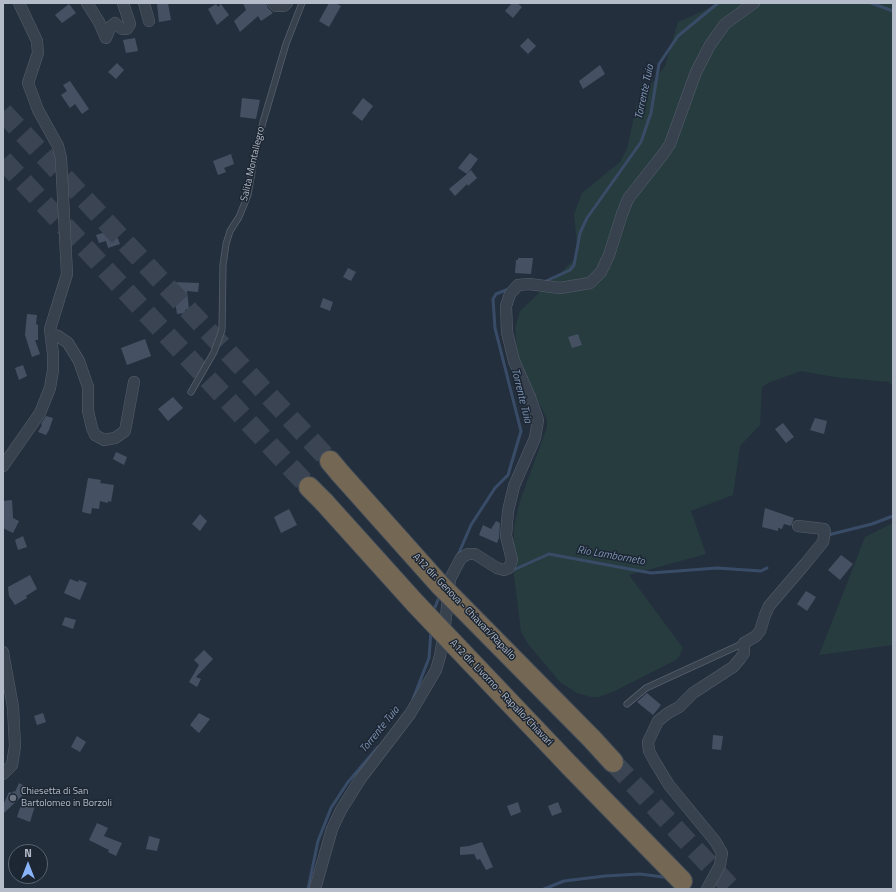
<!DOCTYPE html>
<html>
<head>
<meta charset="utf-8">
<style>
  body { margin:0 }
  #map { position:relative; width:896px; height:892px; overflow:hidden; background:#242f3e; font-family:"Titillium Web",sans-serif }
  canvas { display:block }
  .frame { position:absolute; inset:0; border:4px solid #b4bcc9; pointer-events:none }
  .north { position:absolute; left:8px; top:844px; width:40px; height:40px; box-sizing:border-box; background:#1d2633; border:1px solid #59626f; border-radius:50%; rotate:0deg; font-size:11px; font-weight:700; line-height:16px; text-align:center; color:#b4bcc9 }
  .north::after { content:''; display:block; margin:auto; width:14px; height:18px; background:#8ab4f8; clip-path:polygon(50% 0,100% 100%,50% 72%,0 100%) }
</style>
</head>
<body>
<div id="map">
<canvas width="896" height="892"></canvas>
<div class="frame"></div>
<div class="north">N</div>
</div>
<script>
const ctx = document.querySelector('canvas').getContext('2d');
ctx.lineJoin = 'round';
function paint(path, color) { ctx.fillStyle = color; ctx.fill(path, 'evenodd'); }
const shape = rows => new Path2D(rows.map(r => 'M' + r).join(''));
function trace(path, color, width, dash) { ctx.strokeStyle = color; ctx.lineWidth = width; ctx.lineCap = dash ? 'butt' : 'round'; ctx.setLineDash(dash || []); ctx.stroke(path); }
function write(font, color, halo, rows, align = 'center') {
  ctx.font = font + ' "Titillium Web",sans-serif'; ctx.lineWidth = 3; ctx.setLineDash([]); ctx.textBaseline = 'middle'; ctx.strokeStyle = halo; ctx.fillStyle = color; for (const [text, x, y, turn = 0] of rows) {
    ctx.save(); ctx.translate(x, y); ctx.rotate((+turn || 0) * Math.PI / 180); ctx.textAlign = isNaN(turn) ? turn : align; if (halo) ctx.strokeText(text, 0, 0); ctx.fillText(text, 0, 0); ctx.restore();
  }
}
const green = shape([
  [721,3,893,3,893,387,889,382,834,377,801,371,768,383,762,387,760,425,740,446,733,495,691,511,706,554,629,575,683,648,680,655,676,660,613,692,598,697,591,697,577,693,560,682,528,644,521,632,512,560,514,527,520,501,547,427,547,420,518,358,515,328,520,311,578,256,574,214,582,193,620,162,627,149,637,103,665,66,678,22],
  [893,523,893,645,819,655,865,537]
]);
const stream = shape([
  [871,3,893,11],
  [544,282,570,270,574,265,580,233,587,218,641,142,651,113,659,64,678,36,718,3],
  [828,535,872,524,893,516],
  [458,555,471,525,495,488,508,475,521,431,495,328,493,299,496,294,509,289],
  [511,571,549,554,651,573,717,568,761,571,767,568],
  [433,612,440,595],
  [413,699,429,658,431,631],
  [308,889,318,841,331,808,348,782,378,747],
  [544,889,564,881,605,876,640,874,663,877]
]);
const building = shape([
  [168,3,171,20,159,22,157,4],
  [243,3,266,3,268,8,273,13,261,21,258,16,240,32,234,21,246,10],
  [329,3,335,3,341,6,329,27,319,21],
  [512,3,517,3,522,7,513,18,505,11],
  [69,4,76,13,62,23,55,15],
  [216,4,218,7,221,4,229,15,217,25,208,9],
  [135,38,138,51,126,53,123,40],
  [528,38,536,46,528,54,520,46],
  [117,63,124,70,116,79,108,72],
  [600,65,605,74,583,89,579,81],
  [70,81,89,109,82,114,75,104,70,108,61,95,67,91,63,85],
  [242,98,260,100,256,119,240,117],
  [363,98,373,106,362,121,352,113],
  [470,153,478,159,467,174,471,170,477,178,468,186,467,184,455,196,449,189,467,174,458,168],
  [231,154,234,164,224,168,226,172,218,175,213,161],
  [113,230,115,237,117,236,120,244,108,248,106,241,99,243,96,235],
  [518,258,533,258,531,274,515,273,516,260,518,260],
  [348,268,356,272,351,281,343,277],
  [172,282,199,283,198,292,187,291,189,309,185,310,185,313,177,314],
  [323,298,333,302,330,311,320,307],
  [27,314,37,315,36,324,38,325,38,340,35,340,40,354,32,357,25,335],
  [578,334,582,345,572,348,568,337],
  [145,339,151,356,127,365,121,348],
  [23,365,27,376,19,380,15,368],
  [173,397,183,408,168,421,158,409],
  [46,416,53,418,49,430,46,435,38,432,42,425,41,424],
  [815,418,827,421,824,434,810,430],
  [783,423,794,437,786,443,775,429],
  [116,452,127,457,124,465,113,459],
  [88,478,101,480,100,483,114,485,111,502,108,501,108,503,100,501,99,509,92,508,91,514,82,512],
  [12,500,13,518,19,521,13,533,3,528,4,519,3,501],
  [765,508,794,518,791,526,784,524,782,529,778,528,778,531,762,527],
  [289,509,297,525,281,533,274,517],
  [200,514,207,521,200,531,192,524],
  [496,521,500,523,499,538,497,543,479,535,483,525,491,529],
  [23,536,27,547,18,550,15,540],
  [841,555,853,564,840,580,828,570],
  [30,575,37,589,26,596,27,598,15,605,9,596,8,587],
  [70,579,78,582,79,580,87,583,80,600,64,593],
  [806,591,816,597,807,611,797,604],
  [65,617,76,620,73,629,62,625],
  [204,650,213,659,196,677,201,679,197,687,189,682,199,665,194,660],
  [647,693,661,705,653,715,637,702],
  [43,713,46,722,37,725,34,716],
  [199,713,210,719,199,733,190,725],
  [713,735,723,736,721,750,712,749],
  [77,736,86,742,80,752,71,747],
  [19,783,26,787,23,795,3,814,3,805,9,792,12,793,14,791,15,792],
  [22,802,35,806,30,822,17,817],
  [518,802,521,812,511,816,507,806],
  [558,802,562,812,552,816,548,806],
  [97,823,108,828,104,836,122,843,116,856,108,852,109,850,89,840],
  [149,836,160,839,157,851,146,849],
  [482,842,493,867,486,870,480,859,477,860,474,854,460,855,460,847,469,846]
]);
const motorwayTunnel = shape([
  [3,112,330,461],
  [3,160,309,487],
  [613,762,732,889]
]);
const service = shape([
  [191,392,214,352,222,330,223,265,226,244,230,231,239,217,248,195,255,155,263,122,286,44,302,3],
  [627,704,646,688,744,643]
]);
const minor = shape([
  [87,3,99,22,106,38,111,26,115,23,122,29,127,29,130,24,123,3],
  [144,3,149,21],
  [273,3,276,6,284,6,287,3],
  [51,334,58,336,68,343,79,361,88,387,88,411,92,428,95,435,104,440,115,438,125,431,134,382],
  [3,466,40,413,50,388,53,370,53,354,50,329,67,274,61,158,58,146,38,110,28,83,38,53,37,41,19,3],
  [3,652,13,707,15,746,12,765,3,774],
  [315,889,332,829,341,810,361,778,410,714,436,670,440,656,445,626,450,579,461,558,468,554,475,554,497,568,504,570,509,568,512,560,506,536,508,511,514,486,535,438,538,420,530,397,514,361,507,332,506,306,510,294,518,285,529,284,560,288,590,283,601,272,609,255,622,214,628,199,664,153,670,144,696,72,710,45,725,24,754,3],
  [707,889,720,865,722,853,715,841,669,785,655,762,649,751,648,742,658,721,668,713,679,707,693,693,733,667,740,659,744,653,744,643,756,636,760,631,765,615,769,606,805,564,823,542,825,532,824,529,798,526]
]);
const motorway = shape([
  [330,461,340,473],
  [309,487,324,502],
  [592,739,613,762],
  [570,766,682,881]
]);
const motorwayBridge = shape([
  [340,473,440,585,592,739],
  [324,502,415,603,570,766]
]);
const markers = [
  [13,798,4,"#6b7280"]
];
const streetNames = [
  ["Salita Montallegro",253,164,-77],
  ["A12 dir. Genova - Chiavari/Rapallo",464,607,46],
  ["A12 dir. Livorno - Rapallo/Chiavari",501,693,46]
];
const poiNames = [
  ["Chiesetta di San",21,792],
  ["Bartolomeo in Borzoli",21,804]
];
const waterNames = [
  ["Torrente Tuia",645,92,-78],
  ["Torrente Tuia",521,396,76],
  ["Rio Lamborneto",611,556,10],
  ["Torrente Tuia",380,730,-51]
];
paint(green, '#263c3f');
trace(stream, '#394c67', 3);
paint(building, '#455162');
trace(motorwayTunnel, '#3a4453', 20, [20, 10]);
trace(service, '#565f6c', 7);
trace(minor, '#565f6c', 12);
trace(motorway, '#434c59', 22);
trace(service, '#38414e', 5.5);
trace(minor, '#38414e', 11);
trace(motorway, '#746855', 20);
trace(motorwayBridge, '#434c59', 22, []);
trace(motorwayBridge, '#746855', 20);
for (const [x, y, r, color] of markers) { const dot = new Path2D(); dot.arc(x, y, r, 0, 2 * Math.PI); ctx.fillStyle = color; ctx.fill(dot); trace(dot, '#1d2633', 1.5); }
write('10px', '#b4bcc9', '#1d2633', streetNames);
write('10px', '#b4bcc9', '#1d2633', poiNames, 'left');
write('italic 11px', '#7c92b1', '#1d2633', waterNames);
</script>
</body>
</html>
